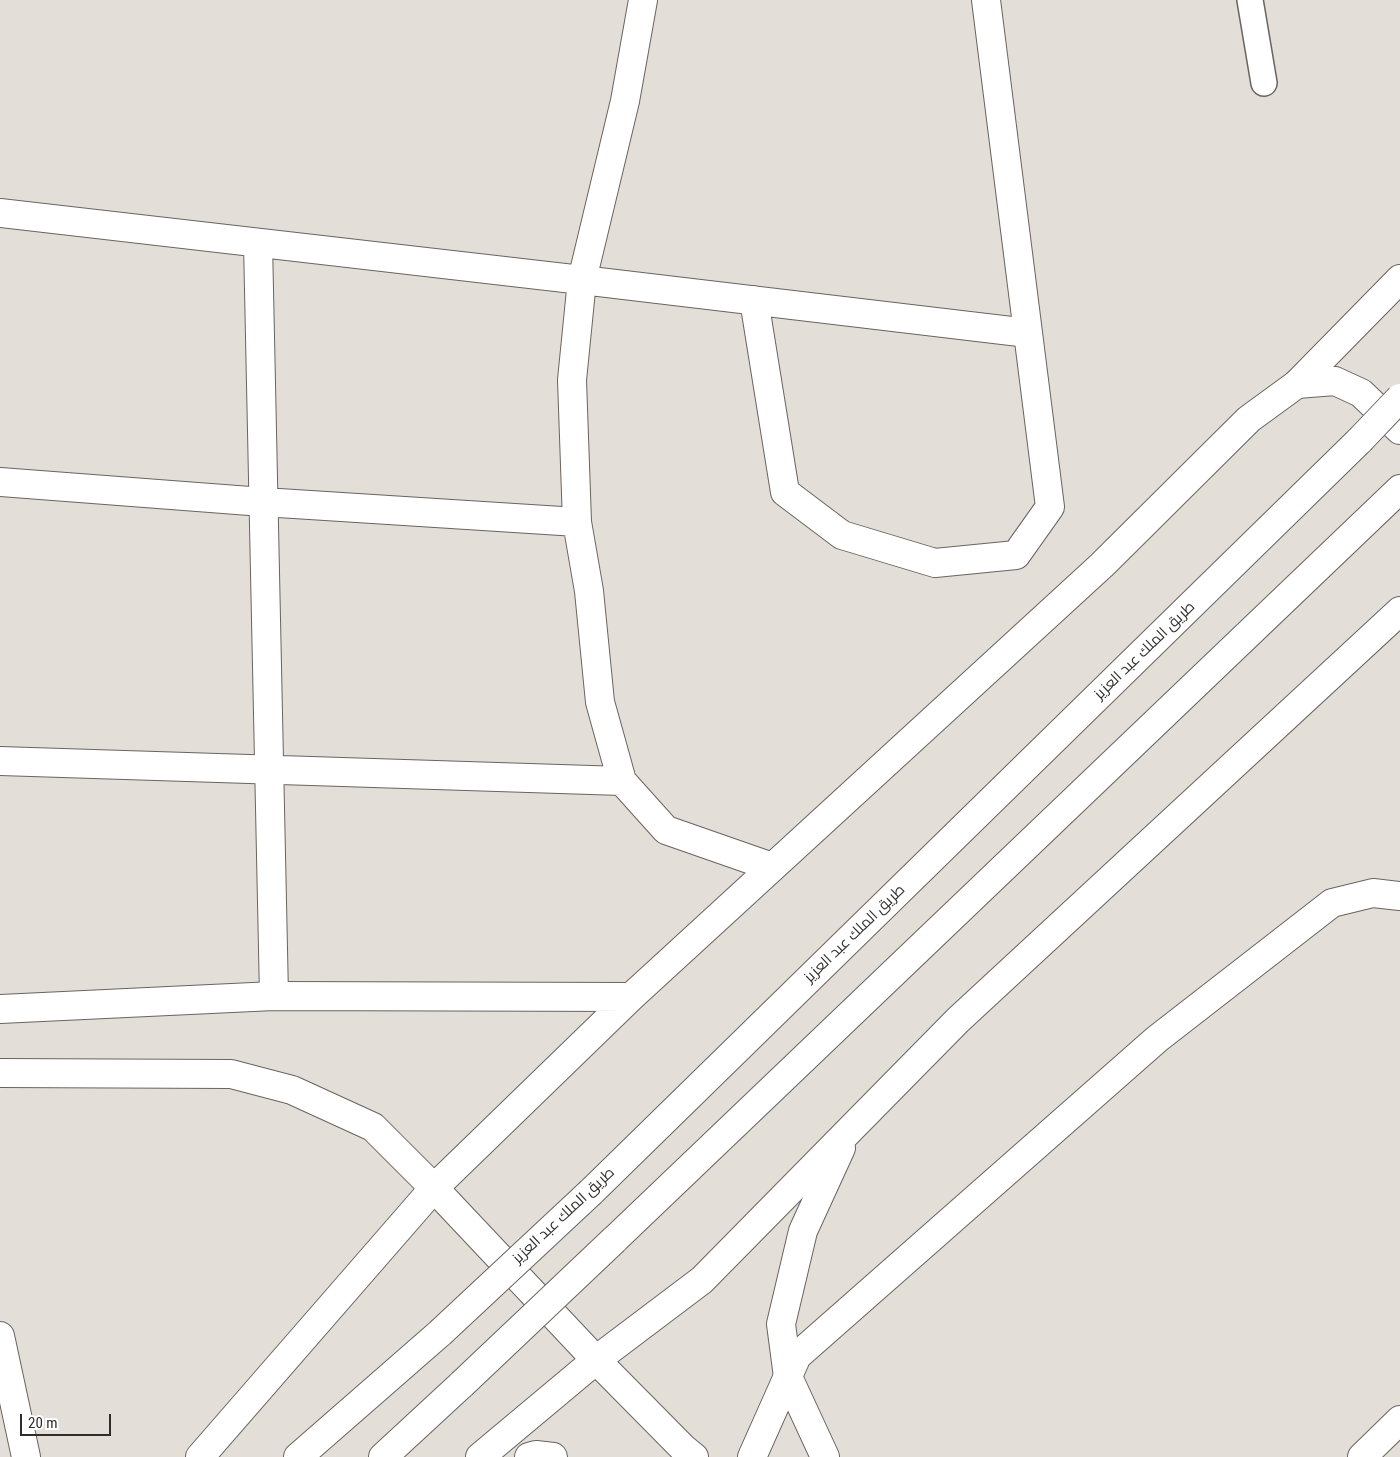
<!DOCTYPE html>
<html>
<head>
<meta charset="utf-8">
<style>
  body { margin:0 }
  #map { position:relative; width:1400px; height:1457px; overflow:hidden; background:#e4ded9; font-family:"Roboto Condensed",sans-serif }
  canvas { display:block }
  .scale { position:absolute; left:20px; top:1414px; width:91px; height:22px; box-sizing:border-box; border:2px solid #2f2d2b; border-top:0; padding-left:6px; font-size:15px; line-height:18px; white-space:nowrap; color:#2f2d2b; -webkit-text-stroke:4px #fff; paint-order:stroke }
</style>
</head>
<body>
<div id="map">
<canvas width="1400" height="1457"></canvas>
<div class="scale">20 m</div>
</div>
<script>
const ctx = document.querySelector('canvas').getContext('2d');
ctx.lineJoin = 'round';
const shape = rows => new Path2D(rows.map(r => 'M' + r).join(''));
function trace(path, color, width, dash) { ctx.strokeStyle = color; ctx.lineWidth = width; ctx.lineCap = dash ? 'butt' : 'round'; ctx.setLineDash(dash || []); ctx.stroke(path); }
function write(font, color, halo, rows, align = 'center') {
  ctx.font = font + ' "Roboto Condensed",Cairo,sans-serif'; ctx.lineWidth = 4.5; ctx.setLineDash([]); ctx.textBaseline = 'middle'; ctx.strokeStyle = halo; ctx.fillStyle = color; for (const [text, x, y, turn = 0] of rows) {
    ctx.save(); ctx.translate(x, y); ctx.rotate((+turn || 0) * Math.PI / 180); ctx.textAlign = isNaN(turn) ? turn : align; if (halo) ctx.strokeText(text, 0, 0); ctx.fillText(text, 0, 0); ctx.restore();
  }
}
const pedestrian = shape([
  [1250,0,1264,83]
]);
const minor = shape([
  [643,0,625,101,582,280,572,380,577,522,589,591,600,702,622,781,666,830,772,867],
  [0,213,582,280,1028,333],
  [258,243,274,996],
  [754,300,785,492,842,535,935,563,1016,555,1050,507,986,0],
  [0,482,263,502,577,522],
  [0,761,622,781],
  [0,1336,26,1457],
  [529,1457,536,1455,553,1457],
  [752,1457,797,1356,1157,1039,1332,903,1373,893,1400,896]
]);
const tertiary = shape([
  [0,1009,274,996,631,997],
  [0,1073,231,1074,292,1090,373,1127,434,1188],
  [200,1457,434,1188,631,997,1102,565,1249,419,1297,384,1400,279],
  [480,1457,596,1360,702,1280,958,1020,1400,611],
  [825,1457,788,1377,781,1324,803,1231,841,1148],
  [1362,1457,1400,1420]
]);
const primary = shape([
  [1297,384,1335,381,1361,393,1400,430],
  [434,1188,596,1360,683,1448,694,1457],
  [591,1192,1360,440],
  [614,1240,1400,489],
  [298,1457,440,1333],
  [383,1457,462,1384]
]);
const primaryBridge = shape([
  [1360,440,1400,398],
  [440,1333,591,1192],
  [462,1384,614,1240]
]);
const streetNames = [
  ["طريق الملك عبد العزيز",1145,651,-44],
  ["طريق الملك عبد العزيز",855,934,-44],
  ["طريق الملك عبد العزيز",564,1216,-43]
];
trace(pedestrian, '#69645f', 28);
trace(minor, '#69645f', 30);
trace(tertiary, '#69645f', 30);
trace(primary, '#69645f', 30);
trace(pedestrian, '#fff', 25);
trace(minor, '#fff', 28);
trace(tertiary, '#fff', 28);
trace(primary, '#fff', 28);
trace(primaryBridge, '#69645f', 30, []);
trace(primaryBridge, '#fff', 28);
write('15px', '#2f2d2b', '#fff', streetNames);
</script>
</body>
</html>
